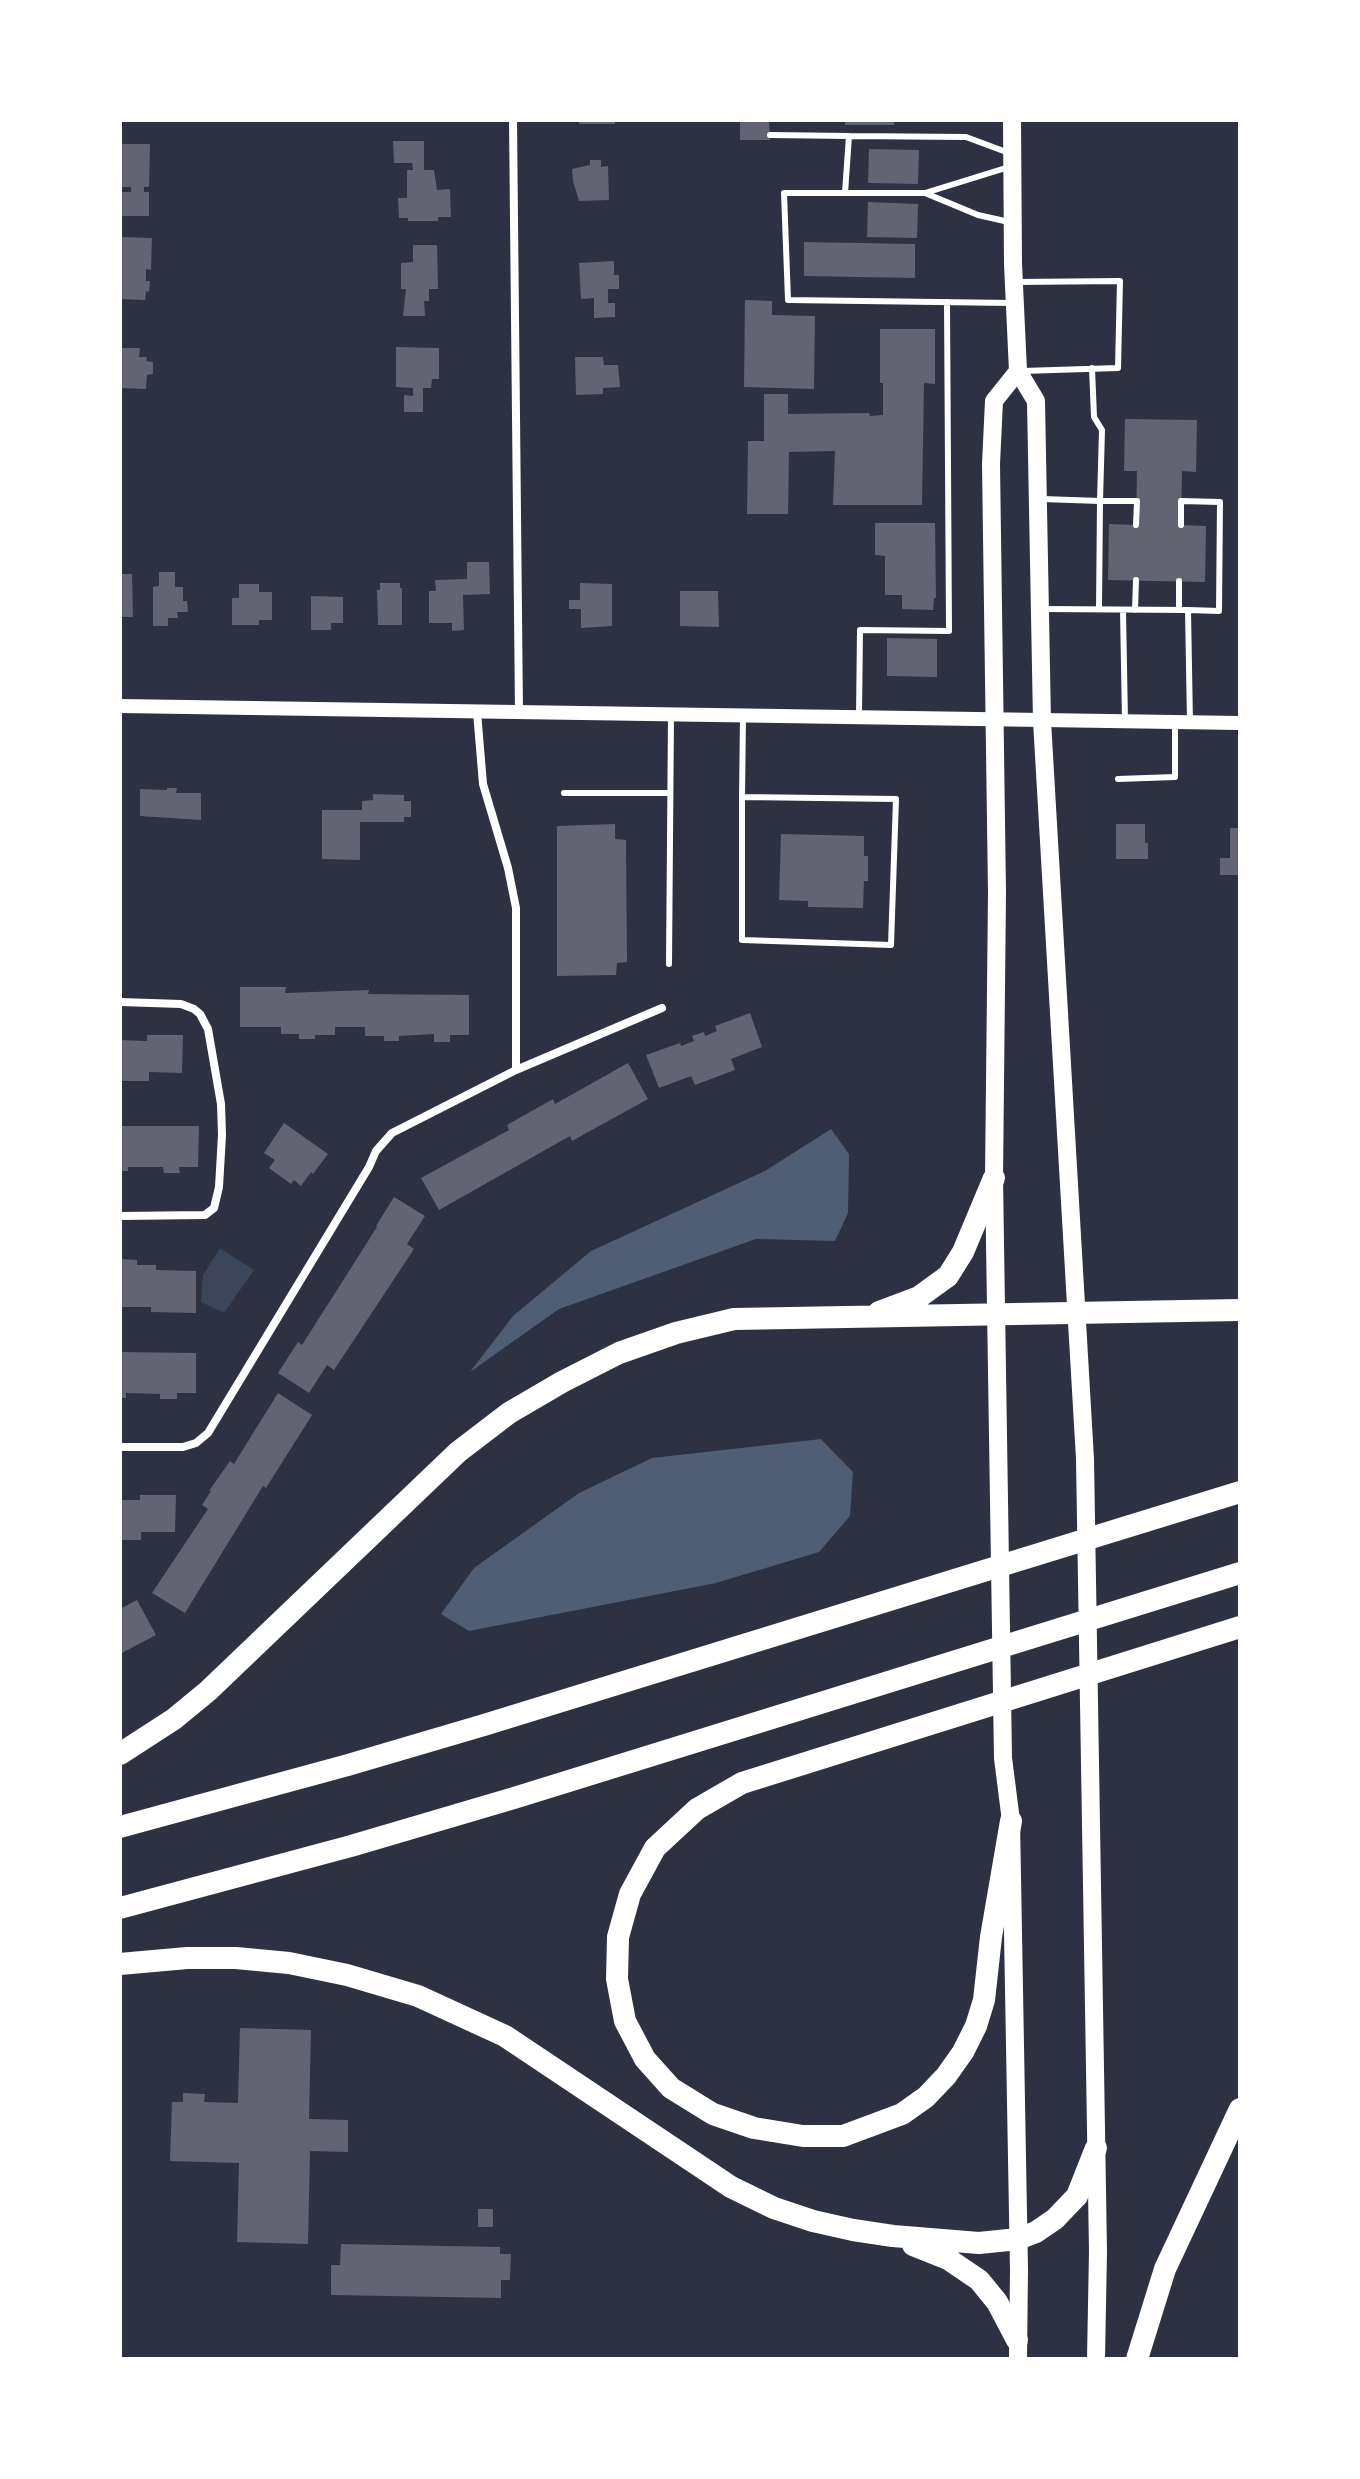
<!DOCTYPE html>
<html>
<head>
<meta charset="utf-8">
<style>
  body { margin:0 }
  #map { position:relative; width:1360px; height:2479px; overflow:hidden; background:#2d3142; font-family:"Varela Round",sans-serif }
  canvas { display:block }
  .frame { position:absolute; inset:0; border:122px solid #fff; pointer-events:none }
</style>
</head>
<body>
<div id="map">
<canvas width="1360" height="2479"></canvas>
<div class="frame"></div>
</div>
<script>
const ctx = document.querySelector('canvas').getContext('2d');
ctx.lineJoin = 'round';
function paint(path, color) { ctx.fillStyle = color; ctx.fill(path, 'evenodd'); }
const shape = rows => new Path2D(rows.map(r => 'M' + r).join(''));
function trace(path, color, width, dash) { ctx.strokeStyle = color; ctx.lineWidth = width; ctx.lineCap = dash ? 'butt' : 'round'; ctx.setLineDash(dash || []); ctx.stroke(path); }
const green = shape([
  [220,1248,254,1270,224,1313,201,1302,203,1275]
]);
const water = shape([
  [831,1129,849,1154,848,1213,835,1241,756,1239,559,1309,470,1372,513,1316,591,1251,765,1171],
  [821,1439,853,1472,850,1516,819,1552,716,1583,469,1631,441,1614,474,1568,579,1493,652,1458]
]);
const building = shape([
  [579,120,615,120,615,124,579,124],
  [740,120,769,120,770,140,740,140],
  [845,120,894,120,894,125,845,125],
  [393,141,424,141,424,170,434,170,437,190,450,189,451,217,438,217,438,221,408,221,408,218,399,218,398,198,407,198,407,170,413,170,412,163,394,163],
  [120,144,150,144,149,187,144,187,144,192,149,192,149,216,120,216,120,192,131,192,131,187,120,187],
  [869,149,919,150,918,184,868,183],
  [590,160,601,160,601,167,608,166,609,200,579,201,573,181,572,169,590,165],
  [868,202,918,204,917,238,867,237],
  [121,237,152,238,151,270,146,269,146,281,150,281,149,292,146,291,145,300,120,299],
  [804,242,915,244,915,278,804,276],
  [413,245,437,245,438,289,429,289,429,301,424,301,425,316,403,316,406,289,401,289,401,263,413,262],
  [614,261,614,275,619,275,619,289,608,289,608,303,615,303,615,317,594,318,594,298,581,299,579,263],
  [745,300,772,301,772,315,815,316,814,389,744,387],
  [880,329,935,329,935,384,924,383,922,505,833,505,835,451,789,452,788,514,747,514,748,441,764,441,764,394,788,394,788,414,869,413,870,416,883,415,883,383,880,383],
  [396,347,439,348,439,379,432,379,431,388,423,388,423,412,404,412,404,395,413,396,413,388,396,387],
  [120,348,140,348,139,357,147,357,146,361,153,362,153,374,147,375,146,389,120,388],
  [575,357,603,357,604,365,618,365,620,387,603,388,603,394,576,395],
  [1125,419,1197,420,1196,472,1182,471,1181,525,1206,526,1205,582,1108,580,1109,524,1136,525,1137,471,1124,471],
  [875,523,935,523,936,598,934,598,933,610,902,609,902,595,885,595,885,556,875,555],
  [467,562,489,562,490,594,463,595,464,630,452,631,452,623,429,623,429,591,436,591,435,580,467,579],
  [159,572,175,572,175,587,183,587,183,601,187,601,188,612,177,612,178,618,168,618,168,626,153,626,153,587,159,586],
  [120,574,132,574,133,617,120,617],
  [380,583,400,583,400,588,402,588,402,625,378,625,377,590,380,590],
  [580,583,612,584,612,626,581,628,581,609,569,609,569,600,580,600],
  [239,584,259,584,259,592,272,592,272,620,259,620,259,625,232,625,232,598,239,598],
  [680,591,718,591,719,627,680,626],
  [311,596,343,597,343,623,331,623,331,630,311,630],
  [887,638,937,639,937,677,887,676],
  [167,788,177,788,176,793,201,793,201,820,140,816,140,789,167,790],
  [373,794,404,795,404,801,411,801,411,817,404,817,404,822,360,822,360,860,322,859,322,810,362,810,362,801,373,800],
  [615,824,615,839,626,840,627,962,617,963,616,975,557,976,557,826],
  [1116,824,1145,824,1145,843,1148,843,1148,859,1116,859],
  [1230,828,1240,828,1240,875,1220,875,1220,858,1230,858],
  [781,834,864,836,864,856,868,856,868,881,864,881,863,908,808,907,808,901,779,900],
  [240,987,286,987,285,993,369,990,368,994,469,995,469,1035,450,1035,450,1042,434,1042,434,1034,399,1036,399,1041,384,1041,384,1036,365,1036,365,1027,335,1027,335,1035,315,1035,315,1039,299,1039,299,1034,281,1034,281,1027,240,1027],
  [750,1013,762,1047,731,1059,735,1070,695,1085,691,1076,659,1088,646,1055,680,1043,681,1046,694,1041,692,1036,704,1032,705,1036,717,1031,715,1026],
  [147,1035,183,1035,182,1073,149,1072,149,1081,120,1081,120,1040,147,1041],
  [628,1063,648,1099,572,1141,570,1136,439,1210,421,1178,509,1130,507,1125,553,1099,555,1104],
  [284,1123,328,1154,313,1174,311,1172,301,1186,294,1180,291,1184,269,1168,275,1160,264,1153],
  [120,1126,199,1126,198,1167,179,1167,180,1173,164,1173,163,1167,128,1167,128,1171,120,1171],
  [394,1197,425,1216,407,1244,414,1249,334,1370,327,1365,309,1393,278,1373,298,1342,302,1345,377,1227,376,1226],
  [121,1259,137,1260,137,1265,156,1265,156,1270,196,1271,196,1313,151,1312,151,1307,120,1307],
  [120,1352,196,1353,196,1393,177,1393,177,1399,160,1399,160,1394,126,1393,126,1398,120,1398],
  [278,1393,312,1415,266,1488,263,1486,185,1613,152,1593,208,1509,202,1505,211,1491,209,1491,230,1461,234,1464],
  [140,1495,176,1495,175,1532,141,1532,141,1540,120,1540,120,1500,140,1500],
  [137,1600,156,1635,120,1654,120,1609],
  [240,2028,311,2030,309,2119,348,2120,348,2152,310,2151,308,2244,237,2242,239,2163,170,2161,172,2102,183,2102,183,2093,205,2094,204,2102,238,2103],
  [478,2209,493,2209,493,2227,478,2227],
  [341,2244,500,2247,500,2254,511,2254,510,2280,501,2280,501,2298,331,2295,331,2265,340,2265]
]);
const service = shape([
  [770,135,849,136],
  [1009,167,925,193,978,215,1009,222],
  [845,193,849,136,966,137,1009,153],
  [925,193,784,193,788,300,1011,303],
  [1018,282,1120,281,1118,368,1022,371],
  [1042,499,1100,501,1102,430,1094,417,1092,368],
  [1181,525,1181,501,1220,502,1219,611,1188,610],
  [1044,609,1188,610,1190,723],
  [1099,609,1100,501,1137,501,1136,525],
  [1123,610,1125,722],
  [1135,610,1136,580],
  [1179,610,1179,581],
  [859,716,860,630,949,631,947,302],
  [1118,779,1175,777,1175,723],
  [564,793,670,793],
  [742,797,742,940,891,945,896,799,742,797,743,716],
  [669,964,671,715]
]);
const minor = shape([
  [513,120,519,712],
  [477,712,483,784,508,868,516,908,516,1070],
  [120,1002,181,1004,194,1009,200,1014,208,1029,221,1104,222,1135,219,1187,214,1208,205,1215,120,1216],
  [120,1447,183,1447,196,1443,208,1433,369,1167,376,1151,392,1133,516,1070,662,1008]
]);
const tertiary = shape([
  [120,706,1240,723]
]);
const primary = shape([
  [1012,120,1013,264,1018,371,1036,401,1042,721,1085,1459,1098,2251,1096,2359],
  [1018,371,994,401,991,464,997,893,994,1178,1003,1758,1011,1821,1019,2270,1018,2359]
]);
const motorway = shape([
  [879,1312,919,1297,948,1276,963,1252,994,1178],
  [120,1754,174,1719,208,1691,458,1452,509,1413,562,1382,619,1353,676,1333,734,1319,1240,1310],
  [1011,1821,991,1937,984,2000,976,2026,963,2052,946,2076,926,2097,902,2114,843,2136,803,2136,754,2128,713,2114,671,2088,645,2059,625,2021,617,1979,618,1937,630,1894,655,1848,697,1809,742,1783,1240,1627],
  [120,1827,348,1765,484,1725,1240,1492],
  [120,1908,351,1846,514,1798,1240,1573],
  [120,1964,187,1958,236,1958,289,1963,347,1975,418,1996,505,2036,731,2187,774,2208,813,2221,853,2230,893,2236,979,2243,1018,2239,1036,2232,1055,2219,1077,2196,1096,2148],
  [913,2245,948,2259,979,2280,997,2302,1017,2340],
  [1137,2359,1165,2269,1240,2109]
]);
paint(green, '#3c4559');
paint(water, '#4f5d75');
paint(building, '#626471');
trace(service, '#fff', 6);
trace(minor, '#fff', 8);
trace(tertiary, '#fff', 14);
trace(primary, '#fff', 18);
trace(motorway, '#fff', 22);
</script>
</body>
</html>
